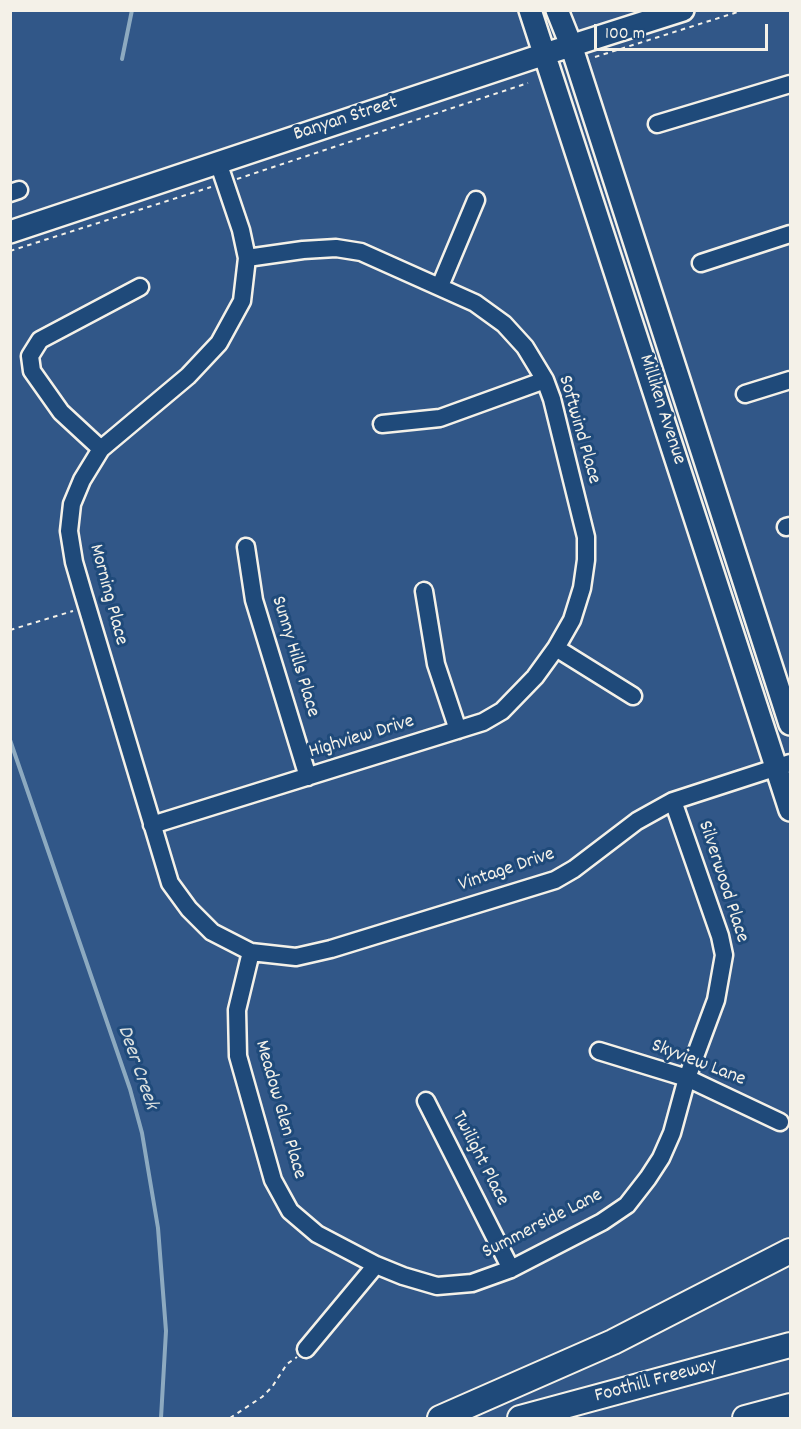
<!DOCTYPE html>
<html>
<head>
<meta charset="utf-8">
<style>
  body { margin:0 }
  #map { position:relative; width:801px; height:1429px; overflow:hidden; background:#315788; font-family:Dekko,sans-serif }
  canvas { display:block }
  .frame { position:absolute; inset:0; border:12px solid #f4f1e8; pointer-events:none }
  .scale { position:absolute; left:594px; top:24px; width:174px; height:27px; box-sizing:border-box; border:3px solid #f4f1e8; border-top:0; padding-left:8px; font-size:18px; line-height:21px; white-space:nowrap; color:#f4f1e8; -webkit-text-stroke:4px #1f4a7a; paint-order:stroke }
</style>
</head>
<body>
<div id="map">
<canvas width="801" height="1429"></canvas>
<div class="frame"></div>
<div class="scale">100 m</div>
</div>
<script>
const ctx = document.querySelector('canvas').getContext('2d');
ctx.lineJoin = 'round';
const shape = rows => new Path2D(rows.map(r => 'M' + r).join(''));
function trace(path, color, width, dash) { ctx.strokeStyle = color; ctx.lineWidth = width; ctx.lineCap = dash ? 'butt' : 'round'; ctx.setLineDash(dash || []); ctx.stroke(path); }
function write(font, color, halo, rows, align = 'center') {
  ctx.font = font + ' Dekko,sans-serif'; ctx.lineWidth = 6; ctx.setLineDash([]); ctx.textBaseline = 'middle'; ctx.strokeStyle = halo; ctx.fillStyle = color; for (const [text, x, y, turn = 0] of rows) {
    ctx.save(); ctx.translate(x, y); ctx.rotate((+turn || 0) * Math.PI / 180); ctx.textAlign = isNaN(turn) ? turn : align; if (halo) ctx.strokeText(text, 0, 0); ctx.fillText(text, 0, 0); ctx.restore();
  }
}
const stream = shape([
  [122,59,132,10],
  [10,740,130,1089,142,1133,158,1228,166,1331,161,1418]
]);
const path = shape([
  [595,57,744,10],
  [237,179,528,83],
  [10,251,211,187],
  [10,630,73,611],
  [230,1418,262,1397,272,1387,287,1364,297,1357]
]);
const minor = shape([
  [657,124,790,84],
  [218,162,241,230,247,258,242,301,219,343,188,376,101,449,82,480,72,504,69,531,74,562,83,593,170,883,189,909,212,932,251,952,296,957,331,949,555,880,574,869,637,821,673,801,790,763],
  [10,193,19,190],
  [701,263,790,234],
  [440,286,476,200],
  [745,394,790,380],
  [382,424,440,418,545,380],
  [101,449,61,412,32,371,30,356,40,340,140,287],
  [786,527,790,526],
  [246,547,254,600,308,777],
  [424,591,436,664,458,730],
  [556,648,633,696],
  [152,825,483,722,502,711,535,677,556,648,572,620,582,588,586,560,586,537,552,399,545,380,525,347,504,324,475,303,361,252,336,248,303,250,247,258],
  [251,952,237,1010,238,1056,273,1180,290,1211,317,1234,376,1265,403,1276,437,1286,472,1283,511,1269,602,1222,627,1205,648,1178,661,1158,672,1133,687,1078,716,1000,724,955,720,936,673,801],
  [599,1051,687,1078,780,1122],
  [426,1101,511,1269],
  [306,1349,376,1265]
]);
const major = shape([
  [530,10,790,810],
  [557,10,571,45,790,724],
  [10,232,545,54,683,10]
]);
const highway = shape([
  [440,1418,613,1342,790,1251],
  [520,1418,790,1345],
  [745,1418,790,1406]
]);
const streetNames = [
  ["Banyan Street",346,120,-18],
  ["Milliken Avenue",661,410,72],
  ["Softwind Place",578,430,74],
  ["Morning Place",107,595,75],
  ["Sunny Hills Place",294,657,73],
  ["Highview Drive",362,738,-17],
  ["Vintage Drive",507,871,-19],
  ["Silverwood Place",722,882,72],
  ["Skyview Lane",698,1064,21],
  ["Meadow Glen Place",279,1110,74],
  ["Twilight Place",479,1159,63],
  ["Summerside Lane",543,1225,-27],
  ["Foothill Freeway",656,1382,-15]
];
const waterNames = [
  ["Deer Creek",136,1068,71]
];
trace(stream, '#8daac0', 4);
trace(minor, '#f4f1e8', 21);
trace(major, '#f4f1e8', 26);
trace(highway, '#f4f1e8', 28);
trace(path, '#f4f1e8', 2, [4.5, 4.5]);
trace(minor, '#1f4a7a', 16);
trace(major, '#1f4a7a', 21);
trace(highway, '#1f4a7a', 24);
write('20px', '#f4f1e8', '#1f4a7a', streetNames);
write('italic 21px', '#dadfde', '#1f4a7a', waterNames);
</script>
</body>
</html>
